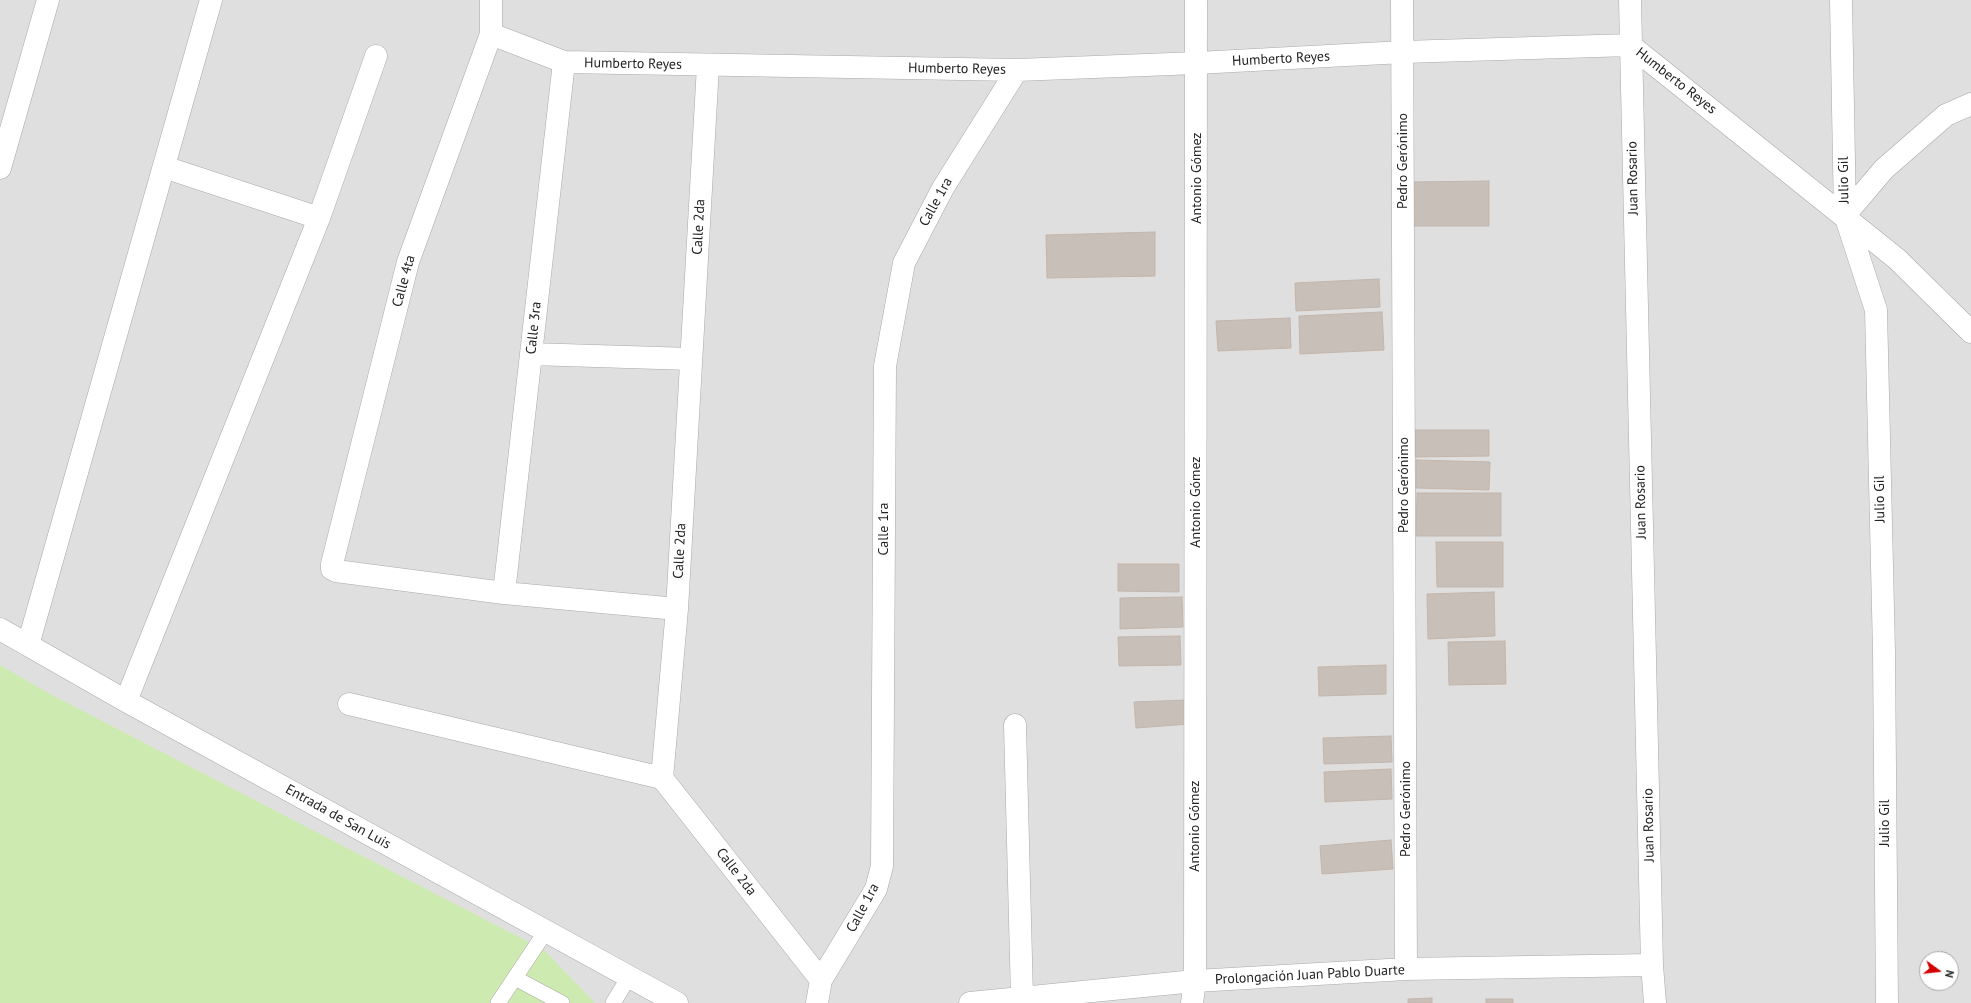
<!DOCTYPE html>
<html>
<head>
<meta charset="utf-8">
<style>
  body { margin:0 }
  #map { position:relative; width:1971px; height:1003px; overflow:hidden; background:#f2efe9; font-family:"PT Sans",sans-serif }
  canvas { display:block }
  .north { position:absolute; left:1919px; top:951px; width:40px; height:40px; box-sizing:border-box; background:#fff; border:1px solid #a7a7a7; border-radius:50%; rotate:105deg; font-size:11px; font-weight:700; line-height:16px; text-align:center; color:#222 }
  .north::after { content:''; display:block; margin:auto; width:14px; height:18px; background:#d40000; clip-path:polygon(50% 0,100% 100%,50% 72%,0 100%) }
</style>
</head>
<body>
<div id="map">
<canvas width="1971" height="1003"></canvas>
<div class="north">N</div>
</div>
<script>
const ctx = document.querySelector('canvas').getContext('2d');
ctx.lineJoin = 'round';
function paint(path, color) { ctx.fillStyle = color; ctx.fill(path, 'evenodd'); }
const shape = rows => new Path2D(rows.map(r => 'M' + r).join(''));
function trace(path, color, width, dash) { ctx.strokeStyle = color; ctx.lineWidth = width; ctx.lineCap = dash ? 'butt' : 'round'; ctx.setLineDash(dash || []); ctx.stroke(path); }
function write(font, color, halo, rows, align = 'center') {
  ctx.font = font + ' "PT Sans",sans-serif'; ctx.lineWidth = 4; ctx.setLineDash([]); ctx.textBaseline = 'middle'; ctx.strokeStyle = halo; ctx.fillStyle = color; for (const [text, x, y, turn = 0] of rows) {
    ctx.save(); ctx.translate(x, y); ctx.rotate((+turn || 0) * Math.PI / 180); ctx.textAlign = isNaN(turn) ? turn : align; if (halo) ctx.strokeText(text, 0, 0); ctx.fillText(text, 0, 0); ctx.restore();
  }
}
const residential = shape([
  [0,0,1971,0,1971,1003,0,1003],
  [1927,959,1951,959,1951,983,1927,983]
]);
const grass = shape([
  [0,665,50,694,544,950,595,1003,0,1003]
]);
const building = shape([
  [1489,181,1489,226,1412,226,1412,182,1489,181],
  [1155,232,1155,276,1047,278,1046,235,1155,232],
  [1379,279,1380,307,1296,311,1295,283,1379,279],
  [1382,312,1384,350,1300,354,1299,316,1382,312],
  [1290,318,1291,348,1218,351,1216,321,1290,318],
  [1415,430,1489,430,1489,456,1415,457,1415,430],
  [1416,460,1490,462,1489,490,1416,488,1416,460],
  [1417,493,1501,493,1501,536,1416,536,1417,493],
  [1436,542,1503,542,1503,587,1437,587,1436,542],
  [1118,564,1179,564,1179,592,1118,591,1118,564],
  [1494,592,1495,636,1428,639,1427,594,1494,592],
  [1182,597,1183,627,1120,629,1120,598,1182,597],
  [1180,636,1181,665,1119,666,1118,637,1180,636],
  [1505,641,1506,684,1449,685,1448,642,1505,641],
  [1386,665,1386,694,1319,696,1318,667,1386,665],
  [1188,700,1189,724,1136,728,1134,702,1188,700],
  [1391,736,1392,762,1324,764,1323,738,1391,736],
  [1391,769,1392,799,1325,802,1324,772,1391,769],
  [1391,840,1393,869,1322,874,1320,846,1391,840],
  [1432,998,1432,1003,1408,1003,1408,999,1432,998],
  [1486,999,1513,999,1513,1003,1486,1003,1486,999]
]);
const service = shape([
  [515,978,562,1003],
  [498,1003,546,931],
  [613,1003,629,977]
]);
const minor = shape([
  [491,0,491,34,408,262,332,564,332,569,336,571,504,593,677,609],
  [1402,0,1406,969],
  [1630,0,1652,965,1655,1003],
  [1841,0,1845,215,1876,310,1884,652,1887,1003],
  [491,34,564,62,1017,70,1197,63,1403,52,1630,45,1897,259,1971,332],
  [708,66,677,609,662,778,821,980],
  [164,167,319,218],
  [0,168,48,0],
  [1845,215,1884,169,1946,115,1971,104],
  [531,354,691,359],
  [504,593,564,62],
  [0,629,126,701,677,1003],
  [28,645,211,0],
  [126,701,319,218,376,56],
  [349,704,662,778],
  [1015,725,1022,998],
  [817,1003,821,980,876,889,882,866,885,366,904,263,943,188,1017,70],
  [970,1003,1195,981,1406,969,1652,965],
  [1192,1003,1195,981,1196,0]
]);
const streetNames = [
  ["Humberto Reyes",1281,59,-3],
  ["Humberto Reyes",633,64,1],
  ["Humberto Reyes",957,69,1],
  ["Humberto Reyes",1676,81,38],
  ["Pedro Gerónimo",1403,161,-90],
  ["Antonio Gómez",1197,178,-90],
  ["Juan Rosario",1633,178,-91],
  ["Julio Gil",1844,180,-91],
  ["Calle 1ra",936,202,-61],
  ["Calle 2da",699,227,-87],
  ["Calle 4ta",404,281,-75],
  ["Calle 3ra",534,328,-84],
  ["Pedro Gerónimo",1404,485,-90],
  ["Julio Gil",1880,499,-91],
  ["Antonio Gómez",1196,502,-90],
  ["Juan Rosario",1641,502,-91],
  ["Calle 1ra",884,529,-90],
  ["Calle 2da",680,551,-87],
  ["Pedro Gerónimo",1406,809,-90],
  ["Entrada de San Luis",338,817,29],
  ["Julio Gil",1885,823,-90],
  ["Juan Rosario",1649,825,-91],
  ["Antonio Gómez",1195,826,-90],
  ["Calle 2da",736,872,52],
  ["Calle 1ra",863,908,-62],
  ["Prolongación Juan Pablo Duarte",1310,975,-3]
];
paint(residential, '#e0dfdf');
paint(grass, '#cdebb0');
paint(building, '#c7bfb8');
trace(building, '#c4b6ab', 1);
trace(service, '#a9a9a9', 16);
trace(minor, '#a9a9a9', 23);
trace(service, '#fff', 15);
trace(minor, '#fff', 22);
write('14px', '#222', '#fff', streetNames);
</script>
</body>
</html>
